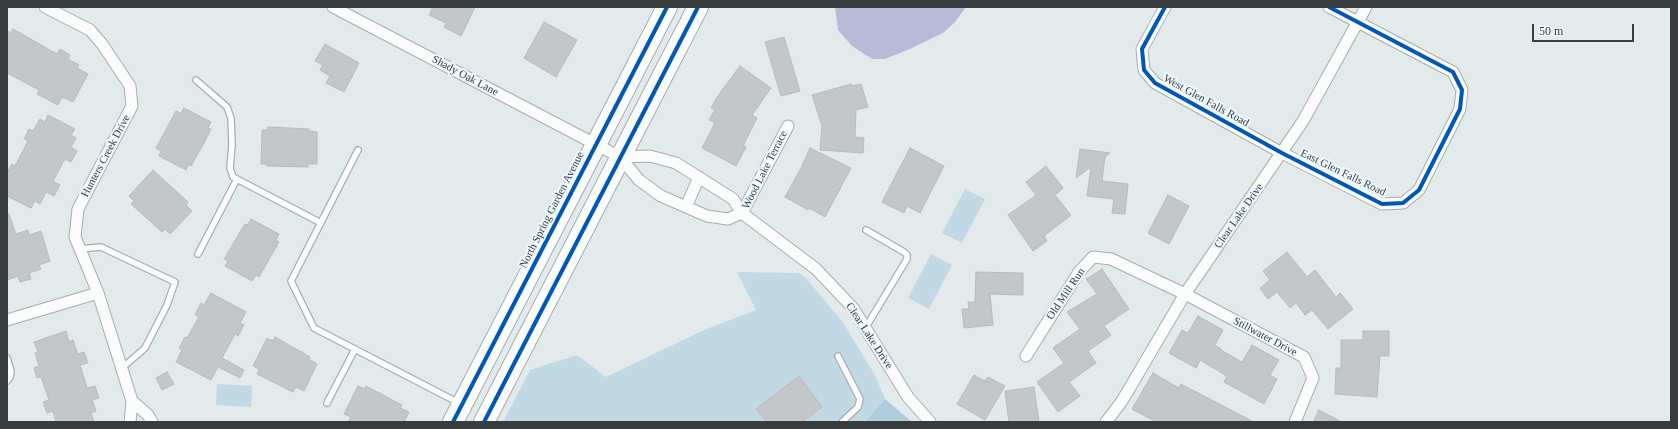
<!DOCTYPE html>
<html>
<head>
<meta charset="utf-8">
<style>
  body { margin:0 }
  #map { position:relative; width:1678px; height:429px; overflow:hidden; background:#e3eaec; font-family:Georgia,serif }
  canvas { display:block }
  .frame { position:absolute; inset:0; border:8px solid #373c3e; pointer-events:none }
  .scale { position:absolute; left:1532px; top:24px; width:102px; height:18px; box-sizing:border-box; border:2px solid #373c3e; border-top:0; padding-left:5px; font-size:12px; line-height:14px; white-space:nowrap; color:#373c3e; -webkit-text-stroke:3px #ecf8fe; paint-order:stroke }
</style>
</head>
<body>
<div id="map">
<canvas width="1678" height="429"></canvas>
<div class="frame"></div>
<div class="scale">50 m</div>
</div>
<script>
const ctx = document.querySelector('canvas').getContext('2d');
ctx.lineJoin = 'round';
function paint(path, color) { ctx.fillStyle = color; ctx.fill(path, 'evenodd'); }
const shape = rows => new Path2D(rows.map(r => 'M' + r).join(''));
function trace(path, color, width, dash) { ctx.strokeStyle = color; ctx.lineWidth = width; ctx.lineCap = dash ? 'butt' : 'round'; ctx.setLineDash(dash || []); ctx.stroke(path); }
function write(font, color, halo, rows, align = 'center') {
  ctx.font = font + ' Georgia,serif'; ctx.lineWidth = 4; ctx.setLineDash([]); ctx.textBaseline = 'middle'; ctx.strokeStyle = halo; ctx.fillStyle = color; for (const [text, x, y, turn = 0] of rows) {
    ctx.save(); ctx.translate(x, y); ctx.rotate((+turn || 0) * Math.PI / 180); ctx.textAlign = isNaN(turn) ? turn : align; if (halo) ctx.strokeText(text, 0, 0); ctx.fillText(text, 0, 0); ctx.restore();
  }
}
const green = shape([
  [965,189,985,199,962,243,942,233],
  [931,254,952,265,929,309,908,298],
  [737,272,799,273,806,278,842,321,875,375,885,399,865,422,503,422,530,370,577,355,606,377,704,330,756,310],
  [217,384,252,386,251,407,216,405]
]);
const forest = shape([
  [885,399,912,422,865,422]
]);
const water = shape([
  [835,7,966,7,955,22,943,33,912,48,885,59,872,59,852,46,838,30]
]);
const building = shape([
  [433,7,475,7,461,36,444,27,446,23,429,15,433,7],
  [544,22,577,40,556,77,524,58,544,22],
  [13,29,57,54,60,49,70,55,68,59,79,65,77,68,88,74,73,102,62,97,58,105,37,94,39,90,7,73,7,31,11,33,13,29],
  [784,37,800,91,781,96,765,42,784,37],
  [325,44,359,63,344,92,326,83,330,76,320,70,323,65,315,61,325,44],
  [740,66,771,88,752,115,757,118,743,146,746,147,736,166,702,148,715,123,709,120,715,110,711,108,717,97,740,66],
  [851,84,851,86,861,84,868,107,856,110,855,137,864,138,863,153,820,150,822,126,812,95,851,84],
  [184,108,211,122,208,128,211,129,204,143,191,166,189,164,186,170,159,156,161,151,156,148,176,111,181,113,184,108],
  [48,115,75,129,71,135,76,138,71,147,77,151,71,162,65,159,53,181,60,185,54,196,46,192,40,204,35,201,31,208,7,196,7,173,12,164,15,166,28,141,24,139,29,129,33,131,40,119,45,122,48,115],
  [268,127,309,129,309,131,317,132,317,164,308,164,308,167,267,166,267,164,261,164,262,130,268,130,268,127],
  [810,148,851,168,825,217,809,208,808,210,785,197,801,168,810,148],
  [910,148,944,166,920,213,907,206,904,213,882,202,910,148],
  [1080,149,1110,153,1105,157,1102,181,1128,184,1125,214,1112,213,1114,199,1087,196,1091,167,1076,178,1080,149],
  [1046,166,1063,188,1055,195,1071,215,1044,236,1047,241,1033,251,1008,215,1036,195,1026,182,1046,166],
  [153,170,188,202,186,205,192,211,170,234,165,229,162,232,131,204,134,201,129,196,153,170],
  [1168,195,1189,206,1169,244,1148,233,1168,195],
  [9,214,16,234,28,230,29,235,41,231,50,261,39,265,41,269,29,273,31,279,20,282,18,276,7,280,7,215,9,214],
  [251,219,279,234,276,240,279,242,259,277,256,275,252,281,225,266,228,261,224,259,245,224,248,225,251,219],
  [1287,252,1307,277,1315,270,1336,297,1340,293,1353,309,1328,329,1312,310,1305,315,1296,303,1290,308,1277,292,1268,299,1260,288,1270,280,1263,271,1287,252],
  [1102,269,1129,309,1104,326,1111,335,1088,351,1096,363,1069,382,1080,396,1058,412,1037,382,1064,363,1053,348,1080,329,1067,312,1097,294,1086,279,1102,269],
  [976,272,1023,273,1023,295,990,294,993,325,964,328,962,309,969,309,968,302,975,302,976,272],
  [211,293,246,312,240,323,244,325,238,336,235,334,222,358,244,370,240,378,218,367,211,380,176,362,182,350,179,348,185,337,187,338,199,317,195,315,201,303,204,305,211,293],
  [1198,316,1223,330,1215,345,1221,349,1221,350,1242,362,1252,345,1279,360,1270,375,1277,379,1264,404,1224,382,1227,376,1200,360,1196,368,1169,353,1182,330,1188,333,1198,316],
  [66,331,69,342,73,340,78,354,84,352,88,363,80,365,87,388,95,386,99,398,92,400,96,411,91,413,94,422,56,422,53,411,47,413,43,402,49,400,41,377,37,378,34,368,39,366,35,353,38,352,34,342,66,331],
  [1363,331,1389,331,1389,356,1380,356,1377,397,1335,394,1336,368,1341,368,1341,340,1363,340,1363,331],
  [275,337,310,357,309,359,317,364,304,391,296,387,293,392,257,374,259,369,253,366,267,338,273,341,275,337],
  [167,372,174,384,162,390,156,378,167,372],
  [1153,373,1179,388,1181,384,1254,422,1156,422,1132,409,1153,373],
  [974,375,985,381,988,377,1005,386,985,420,957,404,974,375],
  [799,376,822,407,802,422,767,422,756,409,799,376],
  [358,386,365,389,366,386,402,405,400,408,409,412,404,422,348,422,351,417,344,414,358,386],
  [1034,387,1039,422,1009,422,1005,391,1034,387],
  [1319,410,1342,422,1313,422,1319,410]
]);
const lane = shape([
  [196,80,227,107,231,118,232,145,230,168,233,177,321,223],
  [358,150,291,281,314,328,459,403],
  [80,249,101,247,175,282,167,305,145,348,122,368],
  [198,254,237,179],
  [866,327,907,259,907,255,904,252,866,230],
  [838,356,860,399,858,407,842,422],
  [7,358,11,371,10,377,7,381],
  [327,403,355,349]
]);
const street = shape([
  [333,7,620,157,639,180,661,196,707,216,728,219,742,213],
  [1165,7,1142,49,1144,70,1155,83,1282,153,1382,204,1403,203,1419,190,1460,109,1462,90,1453,72,1329,7],
  [620,157,650,156,676,163,733,199,742,213,816,269,853,308,908,397,930,422],
  [686,207,699,177],
  [742,213,788,126],
  [98,293,132,401,130,422],
  [7,320,98,293,75,237,78,209,132,106,130,86,102,44,90,30,45,7],
  [1026,356,1079,272,1093,257,1111,259,1185,294,1304,357,1313,378,1295,422],
  [132,401,148,415,152,422],
  [1106,422,1122,401,1185,294,1303,121,1366,7]
]);
const highway = shape([
  [453,422,667,7],
  [484,422,698,7]
]);
const cycleway = shape([
  [1165,7,1142,49,1144,70,1155,83,1282,153,1382,204,1403,203,1419,190,1460,109,1462,90,1453,72,1329,7],
  [453,422,667,7],
  [484,422,698,7]
]);
const streetNames = [
  ["Shady Oak Lane",465,76,28],
  ["West Glen Falls Road",1206,101,29],
  ["Hunters Creek Drive",106,156,-62],
  ["Wood Lake Terrace",765,170,-63],
  ["East Glen Falls Road",1343,173,26],
  ["North Spring Garden Avenue",552,210,-63],
  ["Clear Lake Drive",1239,216,-55],
  ["Old Mill Run",1066,294,-56],
  ["Clear Lake Drive",869,336,57],
  ["Stillwater Drive",1265,337,28]
];
paint(green, '#c0d9e4');
paint(forest, '#afcedc');
paint(water, '#b8bad8');
paint(building, '#c3c7ca');
trace(building, '#b7bbbd', 1);
trace(lane, '#a8adaf', 8);
trace(street, '#a8adaf', 13);
trace(highway, '#a8adaf', 22);
trace(lane, '#fbfcfc', 5.5);
trace(street, '#fbfcfc', 11);
trace(highway, '#fbfcfc', 20);
trace(cycleway, '#0057b8', 4);
write('11px', '#373c3e', '#ecf8fe', streetNames);
</script>
</body>
</html>
